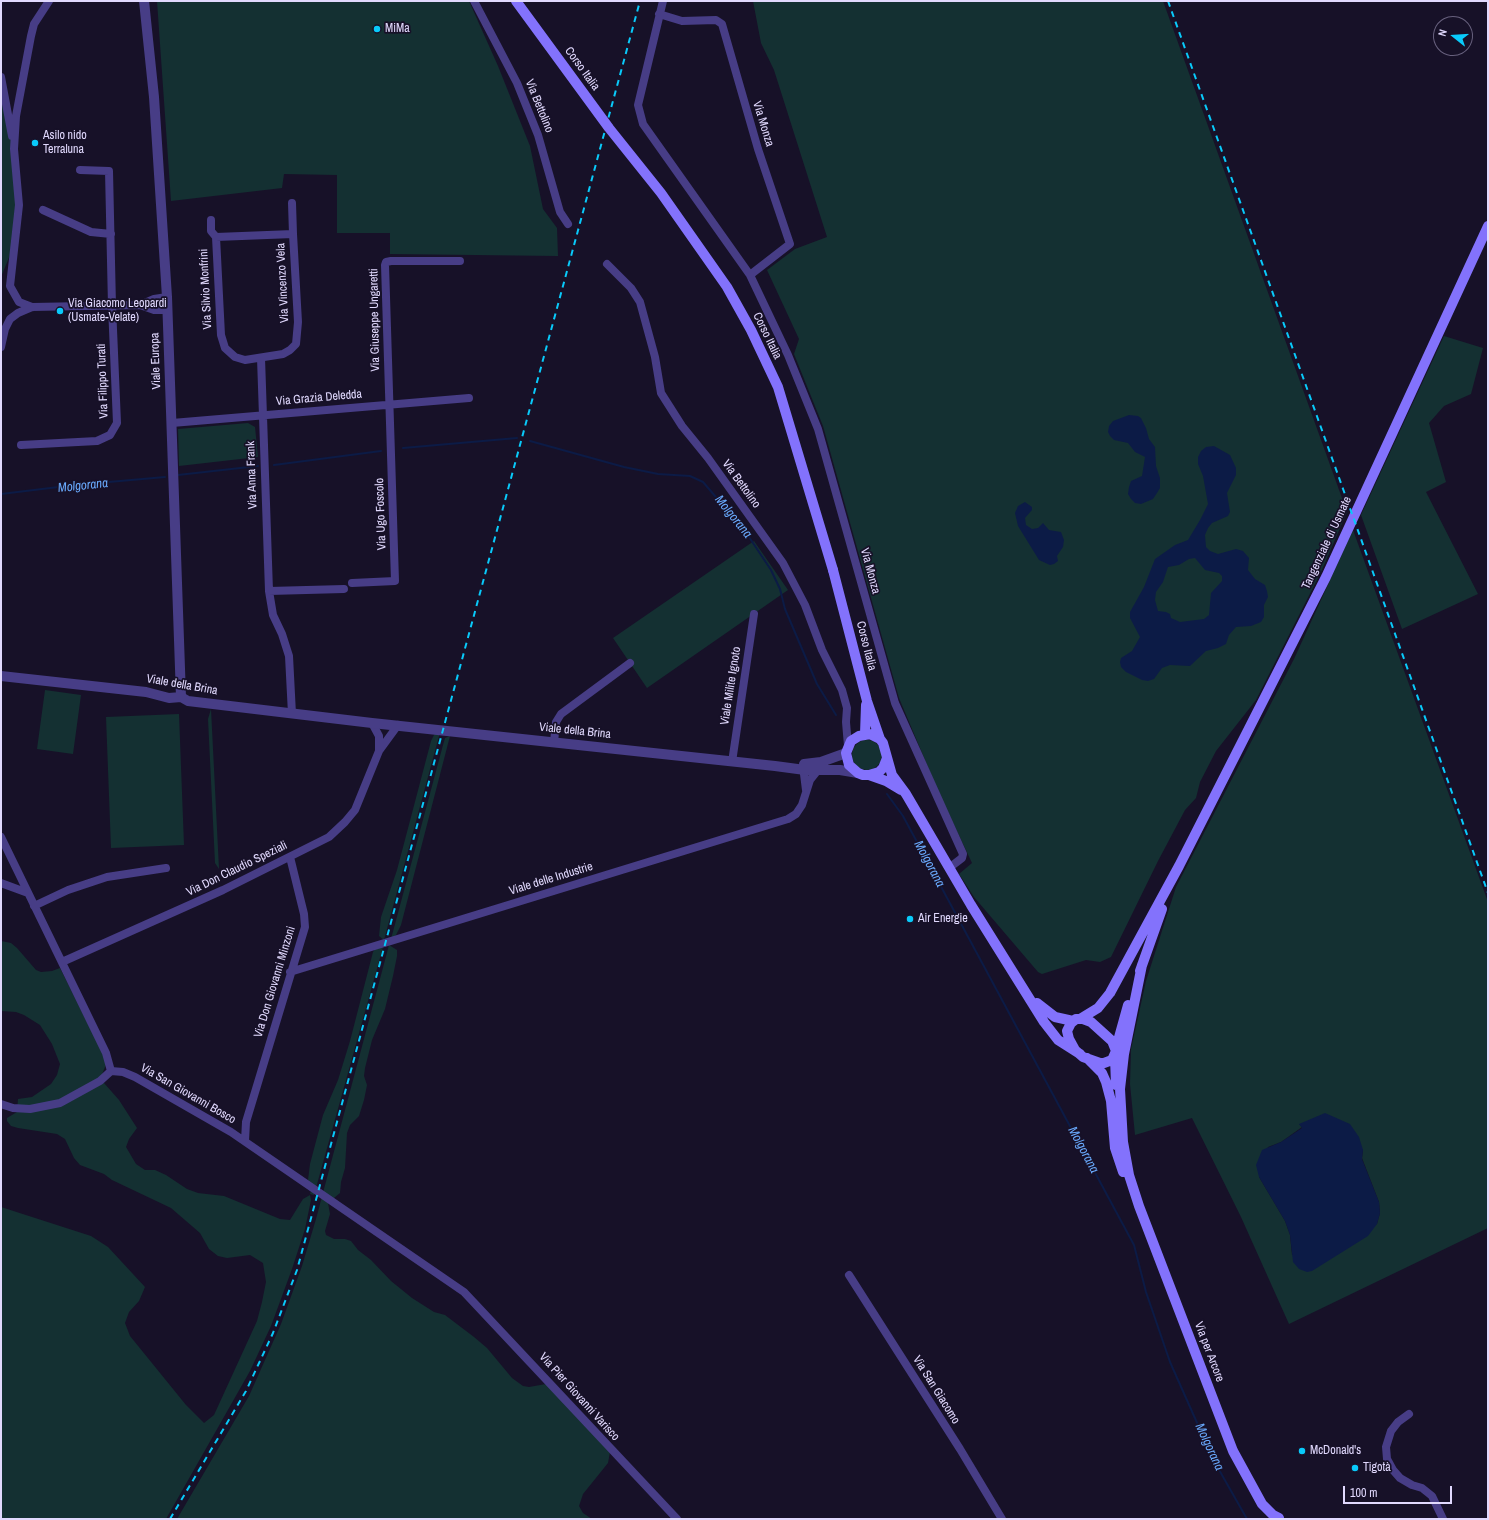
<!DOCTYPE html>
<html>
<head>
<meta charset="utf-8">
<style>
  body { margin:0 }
  #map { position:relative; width:1489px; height:1520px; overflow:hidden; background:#171128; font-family:"Archivo Narrow",sans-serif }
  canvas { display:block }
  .frame { position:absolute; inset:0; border:2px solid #e1d9fe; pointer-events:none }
  .north { position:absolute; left:1433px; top:16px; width:40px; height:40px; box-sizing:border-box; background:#171128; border:1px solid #68617e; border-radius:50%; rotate:287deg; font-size:11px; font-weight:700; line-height:16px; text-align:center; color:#e1d9fe }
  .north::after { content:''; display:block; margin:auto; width:14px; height:18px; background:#09cafa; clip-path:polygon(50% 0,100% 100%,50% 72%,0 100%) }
  .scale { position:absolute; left:1343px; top:1486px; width:109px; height:18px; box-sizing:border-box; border:2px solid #e1d9fe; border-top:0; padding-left:5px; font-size:12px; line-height:14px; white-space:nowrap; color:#e1d9fe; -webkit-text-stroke:3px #171128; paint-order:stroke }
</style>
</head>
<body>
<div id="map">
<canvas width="1489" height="1520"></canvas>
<div class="frame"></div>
<div class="north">N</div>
<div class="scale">100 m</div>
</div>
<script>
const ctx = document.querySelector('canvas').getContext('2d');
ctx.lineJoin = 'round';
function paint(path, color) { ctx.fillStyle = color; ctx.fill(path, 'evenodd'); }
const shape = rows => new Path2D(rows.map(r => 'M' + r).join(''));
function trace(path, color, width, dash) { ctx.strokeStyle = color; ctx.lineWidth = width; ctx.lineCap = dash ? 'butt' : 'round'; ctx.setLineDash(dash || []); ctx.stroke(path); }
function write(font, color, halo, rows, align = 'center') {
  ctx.font = font + ' "Archivo Narrow",sans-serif'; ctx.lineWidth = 3.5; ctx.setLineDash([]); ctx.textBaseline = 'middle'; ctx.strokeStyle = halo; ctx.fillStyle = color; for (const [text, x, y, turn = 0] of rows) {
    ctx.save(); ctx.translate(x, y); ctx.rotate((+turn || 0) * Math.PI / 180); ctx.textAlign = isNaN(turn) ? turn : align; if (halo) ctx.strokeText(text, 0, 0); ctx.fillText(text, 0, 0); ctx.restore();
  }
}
const green = shape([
  [157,1,469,1,498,66,530,146,543,209,557,228,558,256,390,254,390,233,337,233,337,175,284,174,282,188,171,201],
  [753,1,1163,1,1347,512,1321,572,1256,700,1216,751,1200,782,1196,798,1185,810,1158,861,1111,957,1100,962,1086,960,1042,974,1038,972,974,897,959,874,972,863,938,791,899,698,823,426,794,354,799,339,767,270,795,249,827,237,774,70,761,43],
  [1,77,8,115,19,205,10,255,1,277,1,288],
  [1444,336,1483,348,1471,394,1444,406,1429,423,1446,482,1426,492,1478,594,1402,629,1361,515],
  [248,423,255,427,258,457,179,466,178,429],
  [1353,530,1488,902,1488,1228,1289,1324,1241,1217,1192,1118,1135,1135,1130,1084,1131,1049,1146,981,1176,887,1294,659],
  [1299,1124,1363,1150,1362,1158,1379,1202,1380,1213,1377,1224,1292,1255,1290,1235,1285,1221,1259,1177,1268,1147,1281,1142,1302,1127],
  [754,541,788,590,647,688,613,638],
  [45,690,81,695,73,754,37,749],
  [211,709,219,869,215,863,208,719],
  [179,714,184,845,111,848,106,717],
  [435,733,439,734,439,736,384,940,379,936,381,917,397,870,431,741],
  [450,736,401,925,396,935,391,939,443,745,445,738],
  '852 755a15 15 0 1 1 30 0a15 15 0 1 1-30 0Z',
  [1,941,11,943,17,948,36,970,41,972,52,971,60,968,107,1062,101,1077,104,1083,119,1100,137,1128,129,1139,126,1147,136,1164,145,1170,155,1170,166,1175,187,1189,198,1193,224,1196,280,1219,290,1220,303,1199,310,1195,311,1200,305,1229,292,1269,271,1326,250,1371,166,1519,1,1519,1,1207,91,1236,108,1247,145,1287,139,1301,129,1312,125,1323,130,1336,186,1405,204,1423,214,1415,257,1321,262,1302,266,1282,263,1263,250,1255,227,1258,218,1256,209,1249,200,1233,171,1208,112,1180,104,1174,80,1165,74,1158,65,1139,57,1134,18,1128,11,1126,7,1121,7,1118,17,1112,18,1099,32,1097,51,1084,57,1075,60,1064,52,1044,40,1025,24,1015,16,1012,1,1011],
  [389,945,397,950,397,956,393,976,385,1009,372,1040,365,1068,364,1076,367,1085,364,1100,359,1116,350,1125,347,1133,345,1168,341,1182,340,1193,328,1203,330,1214,325,1231,326,1235,334,1239,345,1239,351,1241,358,1250,371,1260,391,1281,412,1298,434,1312,445,1315,474,1337,487,1348,512,1378,523,1386,529,1387,546,1384,610,1452,608,1463,583,1494,579,1506,583,1513,592,1519,177,1519,249,1396,281,1324,302,1266,316,1219],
  [383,947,314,1195,310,1194,312,1188,308,1180,310,1164,323,1115,338,1080,350,1041,373,952,375,949]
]);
const water = shape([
  [1129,415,1138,416,1141,418,1146,428,1149,439,1155,447,1156,466,1160,478,1160,488,1157,493,1153,499,1141,504,1135,503,1131,499,1128,494,1129,487,1131,481,1142,476,1145,457,1135,452,1128,443,1114,440,1110,436,1108,432,1109,426,1113,421],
  [1214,446,1230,455,1236,468,1236,475,1227,493,1230,512,1228,516,1212,523,1208,528,1205,535,1206,547,1210,551,1218,554,1236,549,1243,551,1249,558,1248,570,1255,579,1265,585,1267,591,1268,597,1264,605,1264,617,1261,622,1251,626,1236,627,1229,635,1226,644,1218,648,1206,651,1190,666,1170,665,1162,668,1154,679,1148,681,1142,680,1126,672,1121,667,1120,662,1121,658,1132,651,1140,637,1130,618,1130,612,1144,587,1155,559,1175,545,1188,540,1200,520,1208,504,1203,476,1198,464,1198,457,1201,451,1206,447],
  [1195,558,1205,570,1219,573,1222,576,1222,581,1211,593,1209,615,1204,619,1180,622,1171,618,1170,614,1166,612,1158,611,1155,600,1156,592,1163,582,1168,567,1179,565,1189,559],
  [1025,502,1032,507,1032,510,1025,518,1026,525,1032,529,1038,528,1043,523,1049,530,1061,532,1064,540,1063,547,1057,556,1058,561,1054,564,1050,565,1039,560,1018,526,1015,513,1018,506],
  [1325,1113,1350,1124,1359,1137,1363,1150,1362,1159,1379,1202,1380,1213,1377,1224,1368,1236,1312,1271,1307,1272,1299,1269,1293,1262,1290,1235,1285,1221,1259,1177,1256,1165,1262,1150,1281,1142,1302,1128,1299,1124]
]);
const stream = shape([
  [530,441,624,467,658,474,690,476,703,482,745,531,771,570,780,589,785,609,817,684,836,715],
  [403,448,517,438],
  [274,465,381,451],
  [178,475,258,466],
  [1,494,75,485,165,477],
  [887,794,903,816,1134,1245,1146,1292,1170,1362,1214,1461,1247,1519]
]);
const minor = shape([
  [474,1,517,83,538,135,560,212,568,224],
  [663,1,638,105,643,124,750,275,788,355,818,429,895,703,963,854,962,858,949,868],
  [659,14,682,21,716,20,722,24,758,149,790,244,750,275],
  [1,77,12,136],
  [292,203,293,234],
  [43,210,91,232,111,234],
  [211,220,211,231,216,237],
  [293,234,298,322,296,344,290,350,283,354,245,360,235,357,225,348,221,335,216,237,293,234],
  [607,264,631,288,640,302,655,357,661,393,682,426,708,458,783,563,805,605,822,650,842,690,847,708,846,722,848,746],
  [140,305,154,310,167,310],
  [32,307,19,302,10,286,19,205,14,149,16,116,31,36,34,24,49,1],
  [1,347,5,329,10,319,18,313,32,307,140,305,154,299,167,297],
  [261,358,269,591,273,615,282,634,289,656,292,714],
  [172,423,469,398],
  [21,445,97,441,110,435,117,423,112,306,109,171,80,170],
  [352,583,395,581,385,265,386,262,391,261,460,261],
  [269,591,344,589],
  [372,723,379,736,379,750],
  [554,742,556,722,561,714,630,663],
  [732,762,754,614],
  [806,790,804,774,805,770,809,767],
  [1,837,106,1053,111,1071],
  [1,883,28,893],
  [34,906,68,890,107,877,166,868],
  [62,962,223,890,329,837,345,822,355,810,379,751,398,725],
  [290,972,788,819,796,814,802,805,810,780,818,770],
  [111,1071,123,1072,135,1077,231,1132,464,1292,677,1519],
  [1,1104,13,1108,30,1109,60,1103,100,1081,111,1071],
  [245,1141,246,1122,305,927,304,914,290,857],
  [849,1275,960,1449,1002,1519],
  [1409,1414,1398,1422,1391,1431,1386,1447,1387,1459,1393,1470,1400,1478,1412,1485,1422,1488,1432,1496,1443,1519]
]);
const tertiary = shape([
  [144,1,154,97,167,297,181,697],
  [1,676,146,692,169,698,181,697,188,701,372,723,775,766,805,770,840,770,858,773],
  [804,764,821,762,846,753]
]);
const secondary = shape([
  [833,570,867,701,880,739],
  [865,734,866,705],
  [887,758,883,768,879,772,869,775,863,775,858,773,849,765,846,753,851,741,859,736,870,734,880,739,883,743,892,775,906,794,971,905,1044,1022,1058,1040,1080,1054],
  [869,775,886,781,901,790],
  [1142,965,1124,1054,1120,1089,1123,1142,1129,1175,1139,1206,1233,1451,1262,1504,1273,1515,1279,1518],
  [1140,971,1162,909],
  [1037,1003,1055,1017,1073,1021],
  [1076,1019,1083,1019,1091,1022,1112,1041,1116,1051,1112,1060,1104,1063,1100,1063,1083,1057,1075,1050,1069,1039,1067,1031,1071,1023,1076,1019],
  [1080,1019,1098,1008,1110,993,1179,866,1326,577,1488,226],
  [1116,1048,1128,1005],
  [1115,1057,1116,1085],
  [1087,1058,1102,1073,1106,1082,1111,1101,1115,1148,1123,1172]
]);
const rail = shape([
  [1168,1,1488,893],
  [170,1519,246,1391,273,1333,297,1270,640,1]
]);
const secondaryBridge = shape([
  [516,1,609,128,661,193,727,287,751,330,778,387,833,570]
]);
const markers = [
  [377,29,4,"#09cafa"],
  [35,143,4,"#09cafa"],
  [60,311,4,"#09cafa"],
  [910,919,4,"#09cafa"],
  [1302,1451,4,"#09cafa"],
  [1355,1468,4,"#09cafa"]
];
const poiNames = [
  ["MiMa",385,29],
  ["Asilo nido",43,136],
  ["Terraluna",43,150],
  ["Via Giacomo Leopardi",68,304],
  ["(Usmate-Velate)",68,318],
  ["Air Energie",918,919],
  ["McDonald's",1310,1451],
  ["Tigotà",1363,1468]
];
const streetNames = [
  ["Corso Italia",582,69,54],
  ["Via Bettolino",539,106,68],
  ["Via Monza",763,124,73],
  ["Via Vincenzo Vela",283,283,-93],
  ["Via Silvio Monfrini",206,289,-93],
  ["Via Giuseppe Ungaretti",375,320,-91],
  ["Corso Italia",767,336,64],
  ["Viale Europa",156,361,-92],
  ["Via Filippo Turati",103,381,-92],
  ["Via Grazia Deledda",319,398,-5],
  ["Via Anna Frank",252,475,-92],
  ["Via Bettolino",741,484,54],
  ["Via Ugo Foscolo",381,514,-92],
  ["Tangenziale di Usmate",1327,543,-65],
  ["Via Monza",870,571,75],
  ["Corso Italia",866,646,76],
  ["Viale della Brina",182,685,10],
  ["Viale Milite Ignoto",731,686,-81],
  ["Viale della Brina",575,731,6],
  ["Via Don Claudio Speziali",237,869,-26],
  ["Viale delle Industrie",551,879,-17],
  ["Via Don Giovanni Minzoni",275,982,-73],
  ["Via San Giovanni Bosco",188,1094,30],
  ["Via per Arcore",1209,1352,69],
  ["Via San Giacomo",936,1390,58],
  ["Via Pier Giovanni Varisco",579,1397,48]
];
const waterNames = [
  ["Molgorana",83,486,-6],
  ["Molgorana",733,517,51],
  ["Molgorana",929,864,62],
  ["Molgorana",1083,1150,62],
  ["Molgorana",1209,1447,65]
];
paint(green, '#143032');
paint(water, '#0c1b46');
trace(stream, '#0c1b46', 2);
trace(minor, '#473d86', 8);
trace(tertiary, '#473d86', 10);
trace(secondary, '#8372fc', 10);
trace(rail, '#09cafa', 2, [6, 5]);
trace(secondaryBridge, '#8372fc', 10);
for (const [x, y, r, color] of markers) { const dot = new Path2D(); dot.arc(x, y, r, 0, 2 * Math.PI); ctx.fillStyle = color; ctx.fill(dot); trace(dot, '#171128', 1.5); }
write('12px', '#e1d9fe', '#171128', poiNames, 'left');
write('12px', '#e1d9fe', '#171128', streetNames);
write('italic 13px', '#69a9fc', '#171128', waterNames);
</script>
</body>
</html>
